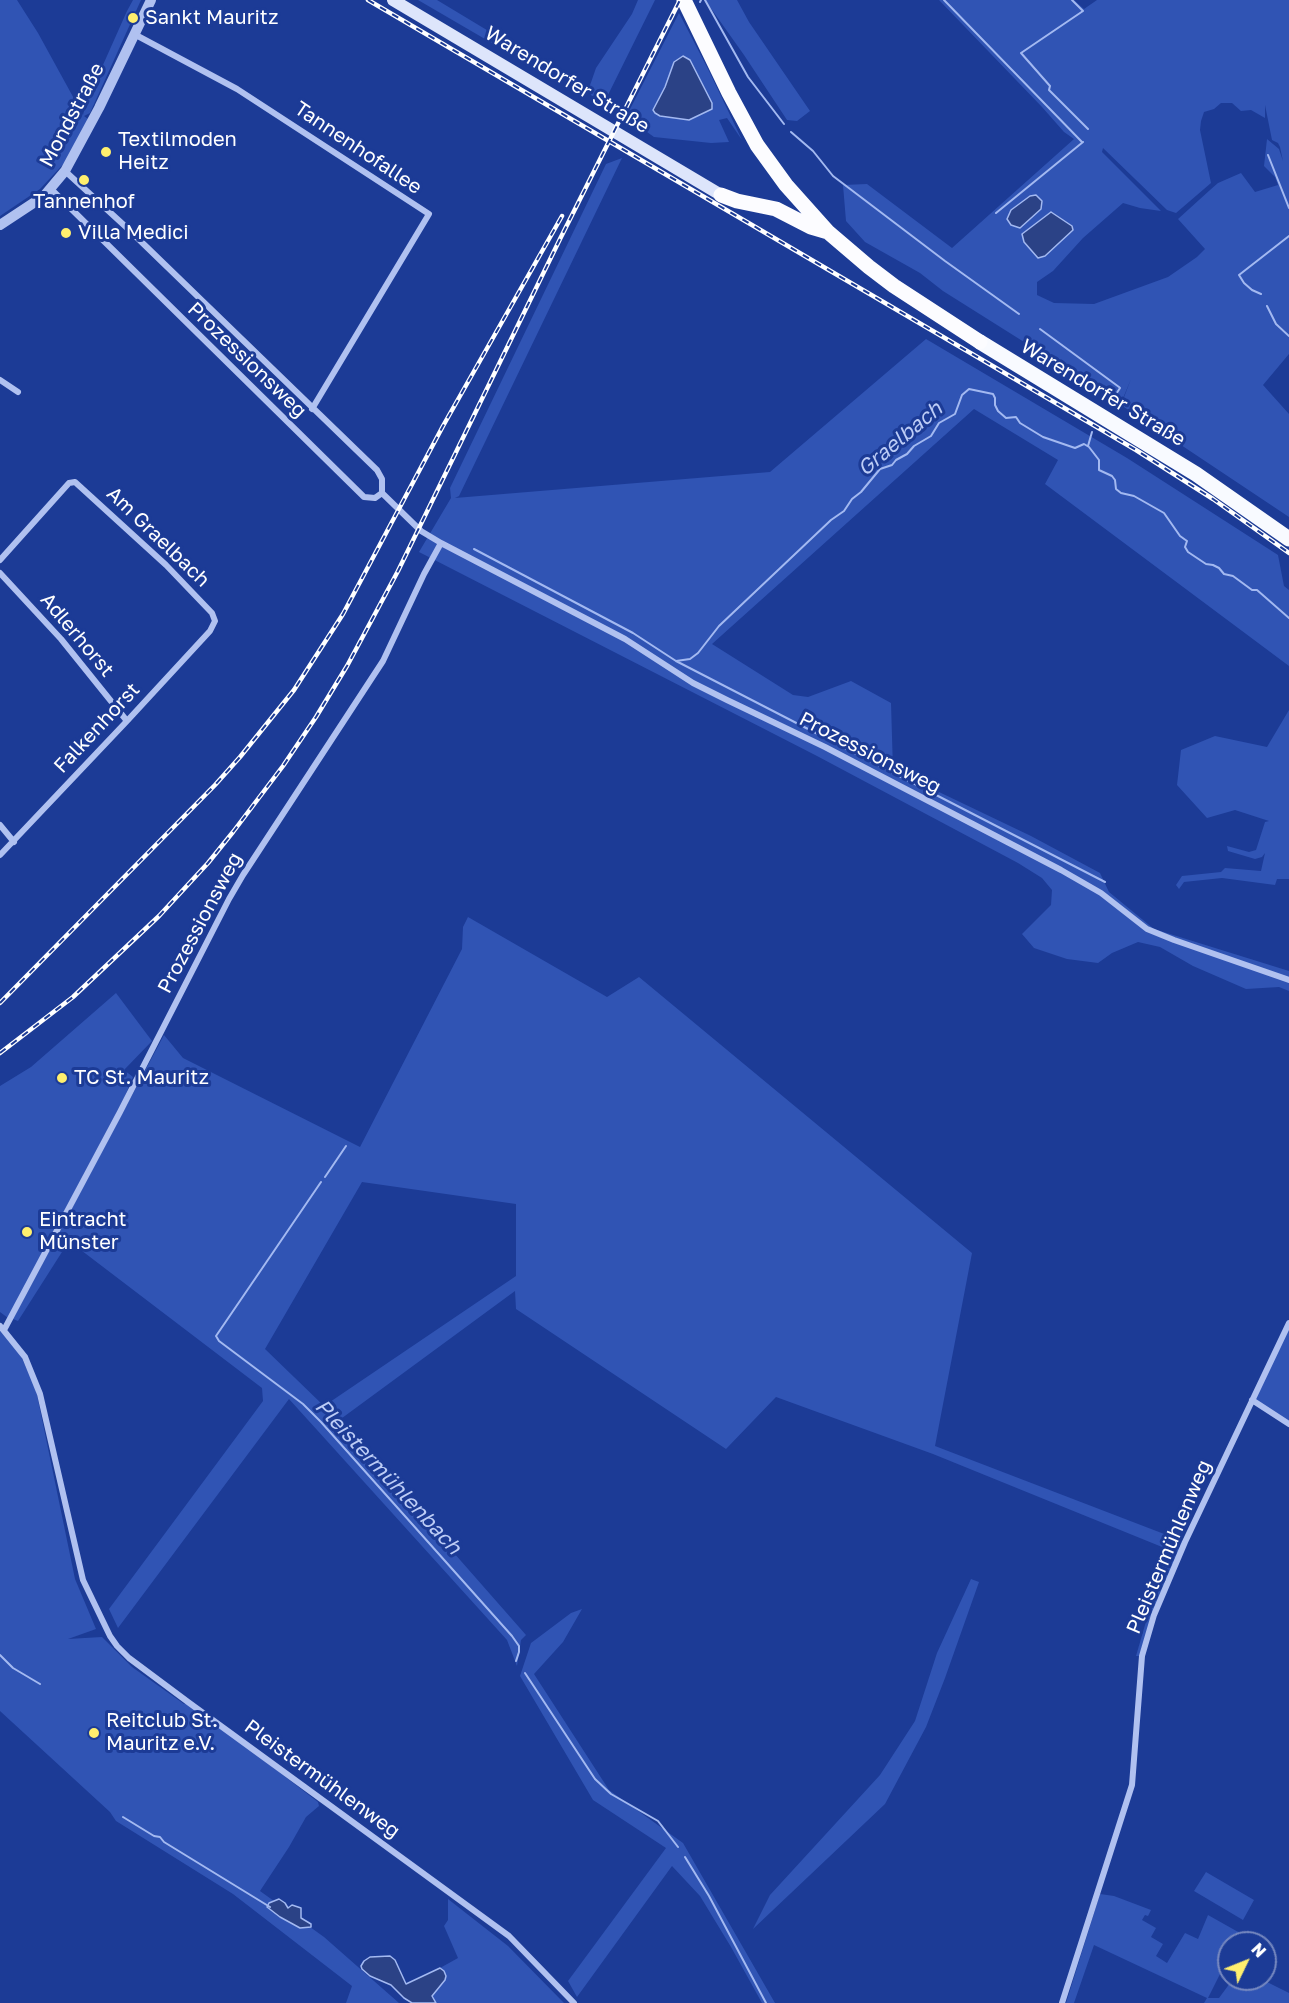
<!DOCTYPE html>
<html>
<head>
<meta charset="utf-8">
<style>
  body { margin:0 }
  #map { position:relative; width:1289px; height:2003px; overflow:hidden; background:#1c3b96; font-family:"Golos Text",sans-serif }
  canvas { display:block }
  .north { position:absolute; left:1217px; top:1931px; width:60px; height:60px; box-sizing:border-box; background:#1c3b96; border:2px solid #7789c0; border-radius:50%; rotate:47deg; font-size:16px; font-weight:700; line-height:24px; text-align:center; color:#fff }
  .north::after { content:''; display:block; margin:auto; width:21px; height:27px; background:#ffef6e; clip-path:polygon(50% 0,100% 100%,50% 72%,0 100%) }
</style>
</head>
<body>
<div id="map">
<canvas width="1289" height="2003"></canvas>
<div class="north">N</div>
</div>
<script>
const ctx = document.querySelector('canvas').getContext('2d');
ctx.lineJoin = 'round';
function paint(path, color) { ctx.fillStyle = color; ctx.fill(path, 'evenodd'); }
const shape = rows => new Path2D(rows.map(r => 'M' + r).join(''));
function trace(path, color, width, dash) { ctx.strokeStyle = color; ctx.lineWidth = width; ctx.lineCap = dash ? 'butt' : 'round'; ctx.setLineDash(dash || []); ctx.stroke(path); }
function write(font, color, halo, rows, align = 'center') {
  ctx.font = font + ' "Golos Text",sans-serif'; ctx.lineWidth = 6; ctx.setLineDash([]); ctx.textBaseline = 'middle'; ctx.strokeStyle = halo; ctx.fillStyle = color; for (const [text, x, y, turn = 0] of rows) {
    ctx.save(); ctx.translate(x, y); ctx.rotate((+turn || 0) * Math.PI / 180); ctx.textAlign = isNaN(turn) ? turn : align; if (halo) ctx.strokeText(text, 0, 0); ctx.fillText(text, 0, 0); ctx.restore();
  }
}
const green = shape([
  [0,0,17,0,38,33,83,115,86,103,127,11,133,0,141,0,90,113,84,116,88,119,70,157,40,189,0,216],
  [418,0,437,0,520,50,509,53],
  [638,0,655,0,605,101,596,101,588,91,596,68,632,14],
  [705,0,737,0,749,22,810,111,797,121,787,120,744,55],
  [939,0,1074,0,1084,9,1097,0,1289,0,1289,354,1263,385,1289,414,1289,517,1121,405,1131,379,1121,403,943,291,920,273,865,242,846,221,843,185,867,184,952,248,1074,139,1064,132,1042,107],
  [1221,103,1232,103,1241,111,1251,110,1265,118,1265,105,1272,140,1278,143,1280,147,1283,161,1279,149,1267,139,1264,166,1275,177,1278,185,1255,192,1241,173,1218,183,1210,190,1178,219,1205,249,1197,257,1168,277,1094,304,1054,303,1037,295,1037,282,1053,271,1083,238,1123,203,1140,208,1161,211,1102,152,1103,148,1167,210,1176,213,1211,183,1200,130,1201,121,1204,112,1214,109],
  [679,13,709,71,742,140,727,118,719,120,729,142,711,143,654,137,626,117],
  [622,158,459,496,455,498,770,472,926,339,1127,458,1278,555,1284,586,1289,590,1289,666,1045,484,1058,460,974,409,712,644,793,695,808,697,851,681,891,703,893,770,1031,836,1100,873,1109,892,1154,929,1289,971,1289,991,1279,987,1246,989,1193,966,1160,947,1138,942,1112,953,1098,963,1067,959,1034,948,1022,934,1051,905,1052,890,1042,878,1018,863,817,756,419,552,451,498,450,488,606,164],
  [1289,710,1289,879,1277,879,1275,885,1222,878,1184,882,1179,889,1176,885,1182,876,1221,872,1225,868,1261,871,1265,853,1262,857,1255,859,1228,851,1227,846,1249,852,1256,850,1265,822,1269,821,1235,810,1207,818,1177,785,1181,750,1215,736,1267,747],
  [468,917,607,997,639,977,972,1253,935,1446,1185,1542,1147,1639,1142,1656,1136,1656,1167,1549,933,1454,776,1397,726,1449,516,1309,515,1291,338,1421,526,1635,521,1640,517,1666,507,1640,289,1399,118,1628,109,1609,263,1401,262,1388,69,1241,18,1321,13,1319,164,1035,183,1058,360,1147,462,949,463,927],
  [362,1182,516,1204,516,1276,324,1406,265,1349],
  [116,993,152,1041,124,1070,133,1077,125,1096,8,1318,0,1312,0,1086,31,1067],
  [1289,1323,1289,1424,1252,1400],
  [0,1330,21,1356,36,1390,75,1579,96,1629,68,1639,102,1637,132,1667,184,1704,188,1702,318,1802,319,1806,306,1817,289,1847,260,1891,324,1937,399,2003,346,2003,352,1986,233,1894,116,1821,110,1812,0,1711],
  [971,1579,979,1582,945,1678,926,1727,885,1804,753,1929,770,1895,880,1775,915,1721,937,1653],
  [582,1609,563,1642,534,1674,609,1790,683,1843,775,2003,762,2003,731,1947,700,1896,672,1866,577,1997,568,1981,666,1848,593,1800,520,1676,531,1643,571,1613],
  [1206,1872,1254,1900,1243,1920,1194,1891],
  [1100,1894,1114,1896,1151,1910,1148,1916,1145,1915,1142,1920,1156,1928,1151,1937,1163,1944,1156,1956,1167,1963,1185,1933,1198,1939,1208,1915,1240,1933,1236,1943,1229,1943,1229,1949,1222,1962,1225,1964,1208,1998,1219,1998,1233,1979,1261,1979,1289,1993,1289,2003,1204,2003,1207,1998,1094,1945,1074,2003,1066,2003],
  [448,1899,508,1946,564,2003,436,2003,432,1996,445,1980,446,1976,440,1968,458,1958,444,1926,448,1920]
]);
const water = shape([
  [683,56,690,60,712,103,712,109,689,120,660,116,655,113,653,110,665,87,674,62,683,56],
  [1036,195,1042,201,1041,209,1020,228,1011,225,1007,219,1011,210,1030,196,1036,195],
  [1051,212,1072,226,1073,230,1045,256,1038,258,1024,242,1022,234,1051,212],
  [279,1899,285,1903,288,1908,292,1905,301,1908,301,1918,311,1924,311,1927,300,1928,280,1917,267,1907,269,1903,279,1899],
  [390,1956,395,1960,406,1984,440,1968,444,1971,446,1976,445,1980,432,1996,436,2003,412,2003,404,1998,391,1985,370,1976,362,1969,361,1966,364,1961,370,1957,390,1956]
]);
const stream = shape([
  [705,0,748,77,784,124],
  [944,0,1082,142],
  [1072,0,1083,11,1021,53,1050,86,1049,90,1088,129],
  [700,2,701,0],
  [791,132,813,151,833,176,945,261,1019,314],
  [1268,155,1289,208],
  [996,213,1083,142],
  [1261,294,1252,290,1244,283,1239,275,1289,236],
  [1267,306,1276,324,1289,336],
  [1040,329,1119,387,1120,388,1111,402],
  [1088,446,1092,432],
  [474,549,633,633,676,661,1105,882],
  [676,661,690,659,698,653,719,626,831,520,844,511,852,499,861,492,880,469,892,465,896,460,907,454,914,446,931,436,939,423,955,414,962,395,969,389,993,394,995,398,995,405,998,411,1006,418,1016,417,1020,423,1043,437,1075,448,1084,444,1089,447,1099,460,1099,470,1112,476,1115,480,1116,489,1121,493,1134,496,1164,513,1180,536,1187,541,1185,547,1188,552,1206,564,1213,565,1219,568,1224,574,1233,576,1252,590,1257,590,1289,618],
  [325,1177,346,1146],
  [321,1182,216,1336,219,1341,303,1404,321,1422,512,1636,519,1646,519,1652,516,1661],
  [0,1655,13,1668,40,1684],
  [525,1673,595,1779,611,1794,658,1821,678,1847],
  [123,1817,154,1836,160,1837,164,1842,270,1907],
  [685,1857,709,1896,766,2003]
]);
const minor = shape([
  [134,34,237,89,429,214,312,409],
  [51,189,364,497,375,498,382,493,382,479,377,470,126,227,65,171],
  [0,380,18,392],
  [382,493,421,531,441,543,625,639,693,683,727,700,825,747,1061,870,1101,893,1147,929,1174,940,1289,980],
  [0,560,69,483,75,482,166,565,212,613,215,621,210,631,127,721,0,855],
  [0,573,61,639,127,721],
  [0,825,14,842],
  [0,1326,25,1357,40,1394,83,1580,110,1636,117,1646,129,1658,188,1702,509,1936,574,2003],
  [4,1330,120,1112,229,899,243,875,383,661,424,574,441,543],
  [1252,1400,1289,1424],
  [1062,2003,1132,1785,1142,1656,1154,1615,1185,1542,1289,1323]
]);
const tertiary = shape([
  [0,225,44,196,65,171,99,108,151,0]
]);
const secondary = shape([
  [393,0,721,195]
]);
const primary = shape([
  [980,342,1196,474,1289,539]
]);
const trunk = shape([
  [684,0,729,93,757,145,786,185,828,232,869,267,894,286,980,342],
  [721,195,737,201,776,209,811,227,828,232]
]);
const rail = shape([
  [368,0,1136,450,1213,499,1289,553],
  [0,1003,215,785,240,757,294,690,343,614,443,426,562,216],
  [0,1053,73,997,159,916,208,863,233,832,283,766,316,717,347,666,398,571,560,239,680,0]
]);
const markers = [
  [133,18,6,"#ffef6e"],
  [106,152,6,"#ffef6e"],
  [84,180,6,"#ffef6e"],
  [66,233,6,"#ffef6e"],
  [62,1078,6,"#ffef6e"],
  [27,1232,6,"#ffef6e"],
  [94,1733,6,"#ffef6e"]
];
const poiNames = [
  ["Sankt Mauritz",145,18],
  ["Textilmoden",118,140],
  ["Heitz",118,163],
  ["Tannenhof",84,202,"center"],
  ["Villa Medici",78,233],
  ["TC St. Mauritz",74,1078],
  ["Eintracht",39,1220],
  ["Münster",39,1243],
  ["Reitclub St.",106,1721],
  ["Mauritz e.V.",106,1744]
];
const streetNames = [
  ["Warendorfer Straße",567,80,31],
  ["Mondstraße",72,115,-62],
  ["Tannenhofallee",358,148,34],
  ["Prozessionsweg",247,360,44],
  ["Warendorfer Straße",1103,393,31],
  ["Am Graelbach",158,537,44],
  ["Adlerhorst",77,635,50],
  ["Falkenhorst",97,728,-47],
  ["Prozessionsweg",870,753,27],
  ["Prozessionsweg",200,923,-62],
  ["Pleistermühlenweg",1169,1547,-67],
  ["Pleistermühlenweg",322,1779,36]
];
const waterNames = [
  ["Graelbach",900,439,-40],
  ["Pleistermühlenbach",388,1477,47]
];
paint(green, '#3054b4');
paint(water, '#2b4286');
trace(water, '#a3b9f1', 1.5);
trace(stream, '#a3b9f1', 2);
trace(minor, '#b0c1f0', 6);
trace(tertiary, '#b0c1f0', 10);
trace(secondary, '#dde5fb', 12);
trace(primary, '#f8faff', 15);
trace(trunk, '#fcfcff', 15);
trace(rail, '#fff', 4.5);
trace(rail, '#1c3b96', 2, [7]);
for (const [x, y, r, color] of markers) { const dot = new Path2D(); dot.arc(x, y, r, 0, 2 * Math.PI); ctx.fillStyle = color; ctx.fill(dot); trace(dot, '#1c3b96', 2); }
write('20px', '#fff', '#1c3b96', poiNames, 'left');
write('20px', '#fff', '#1c3b96', streetNames);
write('italic 21px', '#bcccf6', '#1c3b96', waterNames);
</script>
</body>
</html>
